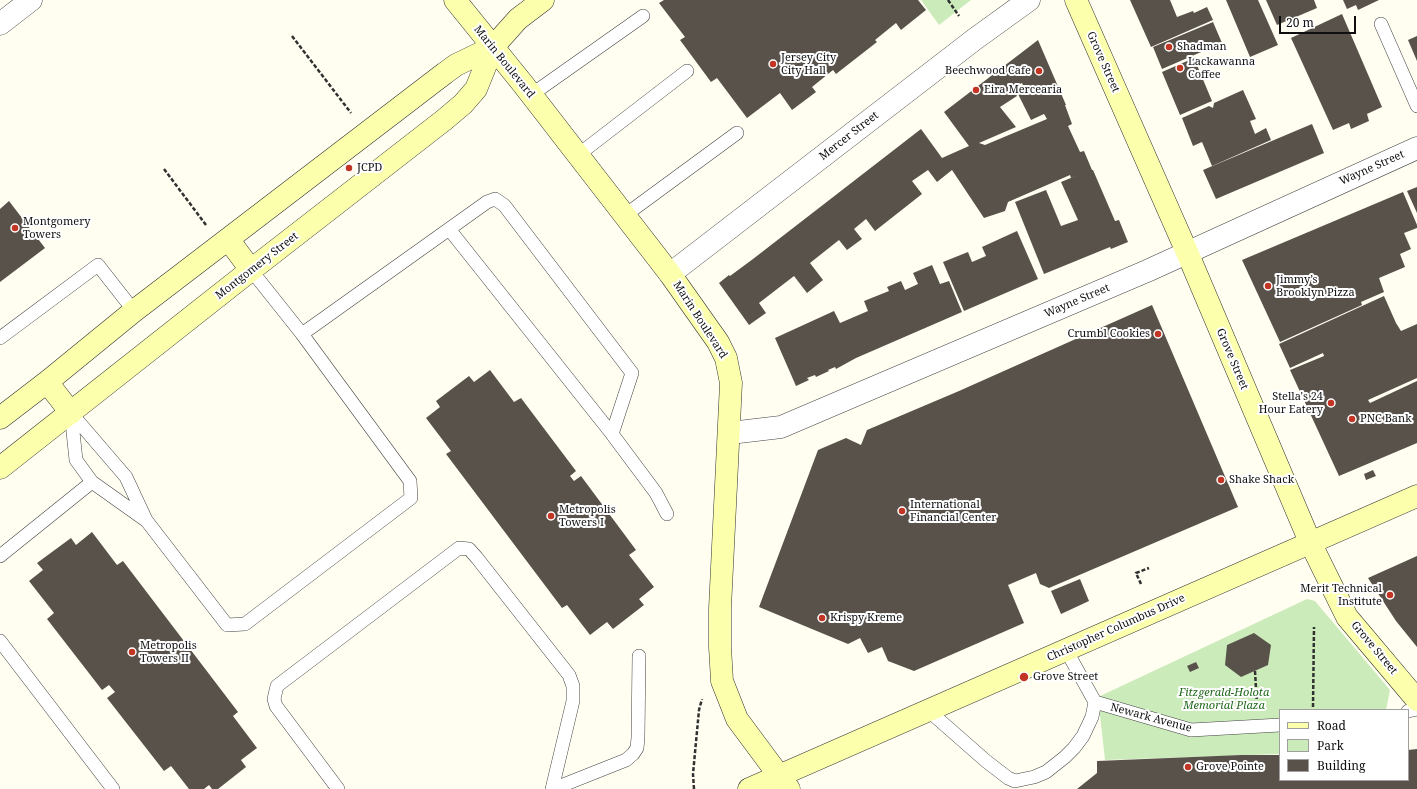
<!DOCTYPE html>
<html>
<head>
<meta charset="utf-8">
<style>
  body { margin:0 }
  #map { position:relative; width:1417px; height:789px; overflow:hidden; background:#fffef1; font-family:"Noto Serif",serif }
  canvas { display:block }
  .legend { position:absolute; left:1279px; top:709px; width:130px; height:72px; box-sizing:border-box; background:#fff; border:1px solid #9f9f9f; margin:0; padding:5px 7px; list-style:none; font-size:12px; color:#0f0f0f }
  .legend li { display:flex; align-items:center; gap:8px; height:20px }
  .legend b { width:20px; border:1px solid #9f9f9f }
  .scale { position:absolute; left:1279px; top:16px; width:77px; height:18px; box-sizing:border-box; border:2px solid #0f0f0f; border-top:0; padding-left:5px; font-size:12px; line-height:14px; white-space:nowrap; color:#0f0f0f; -webkit-text-stroke:3px #fff; paint-order:stroke }
</style>
</head>
<body>
<div id="map">
<canvas width="1417" height="789"></canvas>
<ul class="legend">
<li><b style="height:5px;background:#fcffac"></b>Road</li>
<li><b style="height:11px;background:#ccebba"></b>Park</li>
<li><b style="height:11px;background:#58524b"></b>Building</li>
</ul>
<div class="scale">20 m</div>
</div>
<script>
const ctx = document.querySelector('canvas').getContext('2d');
ctx.lineJoin = 'round';
function paint(path, color) { ctx.fillStyle = color; ctx.fill(path, 'evenodd'); }
const shape = rows => new Path2D(rows.map(r => 'M' + r).join(''));
function trace(path, color, width, dash) { ctx.strokeStyle = color; ctx.lineWidth = width; ctx.lineCap = dash ? 'butt' : 'round'; ctx.setLineDash(dash || []); ctx.stroke(path); }
function write(font, color, halo, rows, align = 'center') {
  ctx.font = font + ' "Noto Serif",serif'; ctx.lineWidth = 4; ctx.setLineDash([]); ctx.textBaseline = 'middle'; ctx.strokeStyle = halo; ctx.fillStyle = color; for (const [text, x, y, turn = 0] of rows) {
    ctx.save(); ctx.translate(x, y); ctx.rotate((+turn || 0) * Math.PI / 180); ctx.textAlign = isNaN(turn) ? turn : align; if (halo) ctx.strokeText(text, 0, 0); ctx.fillText(text, 0, 0); ctx.restore();
  }
}
const green = shape([
  [921,0,971,0,939,25],
  [1307,599,1315,601,1390,690,1386,710,1280,710,1280,754,1105,760,1098,697]
]);
const building = shape([
  [664,0,918,0,926,10,901,30,896,23,875,40,877,42,836,74,833,70,812,87,816,92,792,110,780,93,747,118,717,78,711,82,680,40,685,37,659,3],
  [1130,0,1170,0,1177,17,1193,11,1194,13,1207,7,1213,20,1151,47],
  [1226,0,1258,0,1278,45,1250,57],
  [1266,0,1314,0,1317,8,1277,25],
  [1343,0,1379,0,1358,10,1356,5,1347,9],
  [1342,14,1382,107,1367,114,1369,121,1351,129,1349,123,1333,130,1291,38],
  [1213,22,1222,43,1162,69,1153,47],
  [1417,36,1417,61,1408,40],
  [1038,40,1066,105,1065,105,1072,124,1068,126,1080,152,1084,151,1092,170,1093,170,1115,221,1119,220,1128,242,1111,249,1110,247,1044,274,1015,202,1046,190,1061,226,1078,220,1061,182,1078,175,1071,178,1070,175,1008,202,1005,211,984,218,952,170,937,182,928,170,912,181,922,194,875,231,866,219,854,229,862,239,847,250,839,240,810,263,823,280,807,293,794,276,759,303,766,313,749,325,719,283,729,275,730,276,753,259,921,129,942,158,969,146,944,112],
  [1022,83,1025,90,1018,94,1031,120,1044,114,1047,119,985,145,979,143,1016,127,1000,107,1017,96,1013,87],
  [1194,58,1212,101,1180,115,1162,72],
  [1243,90,1256,119,1250,121,1255,134,1266,128,1271,140,1212,166,1202,142,1193,146,1182,118,1209,106,1213,108,1214,103],
  [1312,124,1324,153,1216,199,1203,170],
  [1417,187,1417,213,1407,191],
  [1403,192,1417,225,1417,228,1404,233,1411,249,1400,254,1405,267,1379,278,1384,292,1361,302,1362,305,1280,342,1242,260],
  [9,201,45,248,0,282,0,209],
  [1017,231,1038,279,964,311,943,262,968,252,972,262,986,256,982,247],
  [932,265,940,284,949,281,962,312,856,358,836,369,835,367,828,370,829,371,816,377,815,375,807,378,809,380,796,386,775,338,834,311,840,323,868,311,864,301,889,291,887,287,901,281,905,290,918,284,913,273],
  [1384,296,1396,323,1401,331,1417,324,1417,378,1368,400,1370,403,1417,381,1417,443,1339,476,1290,370,1324,356,1323,353,1290,368,1279,344],
  [1152,305,1238,507,1049,588,1040,584,1036,573,1008,585,1024,623,914,671,888,661,882,647,868,653,860,638,848,644,759,607,818,450,846,438,861,445,867,430,959,391],
  [490,370,514,402,521,398,576,471,570,476,574,481,581,476,636,550,629,555,654,587,639,599,644,605,613,629,607,622,590,635,567,605,562,608,446,454,451,451,426,418,440,407,436,401,469,376,474,382],
  [1373,470,1376,476,1366,480,1364,474],
  [92,532,117,565,123,561,238,712,233,716,257,748,241,760,246,767,218,789,212,789,209,785,204,789,189,789,171,766,164,771,107,698,115,692,109,685,102,690,47,619,54,613,29,581,43,570,37,563,71,538,76,545],
  [1417,556,1417,647,1396,621,1368,578],
  [1080,579,1089,601,1061,614,1051,591],
  [1254,633,1271,645,1268,665,1241,677,1225,665,1227,645],
  [1196,662,1199,668,1190,672,1187,666],
  [1417,749,1417,789,1077,789,1097,773,1097,761,1241,755,1280,755,1280,780,1408,780,1408,750]
]);
const path = shape([
  [948,0,959,16],
  [292,36,351,113],
  [164,169,206,225],
  [1141,584,1136,573,1149,568],
  [1255,671,1257,706],
  [1313,707,1314,627],
  [694,789,693,774,699,710,702,699]
]);
const lane = shape([
  [1381,24,1417,106],
  [531,95,643,16],
  [578,155,687,71],
  [624,216,737,133],
  [449,229,612,434],
  [251,270,302,334,487,202,495,199,504,205,632,373,612,434,656,493,667,514],
  [0,338,98,265,134,311],
  [71,413,126,477,146,520,227,625,245,624,411,498,410,481,302,334],
  [71,413,76,460,92,482,144,519],
  [0,556,92,482],
  [0,641,113,789],
  [1095,702,1191,730,1280,725],
  [929,711,986,761,1008,778,1015,781,1034,777,1046,772,1065,757,1074,748,1083,736,1092,717,1095,702,1066,650],
  [1408,711,1417,709],
  [338,789,276,706,274,699,277,686,459,548,469,549,477,558,569,675,573,686,573,701,552,789],
  [553,789,626,760,633,754,637,748,638,738,639,656]
]);
const street = shape([
  [0,24,31,0],
  [670,274,975,39,1029,0],
  [730,433,781,427,1147,271,1417,148]
]);
const secondary = shape([
  [455,0,523,84,670,274,718,342,726,358,731,383,720,608,720,647,722,681,737,719,789,789],
  [1076,0,1187,252,1310,542,1347,617,1417,700],
  [228,239,251,270],
  [47,382,71,413],
  [0,418,47,382,134,311,445,73,456,65,493,47],
  [0,468,251,270,444,120,463,104,476,89,493,47,518,19,543,0],
  [749,789,1417,496]
]);
const markers = [
  [1169,47,4,"#c23424"],
  [773,64,4,"#c23424"],
  [1180,68,4,"#c23424"],
  [1039,71,4,"#c23424"],
  [976,90,4,"#c23424"],
  [349,168,4,"#c23424"],
  [15,228,4,"#c23424"],
  [1268,286,4,"#c23424"],
  [1158,334,4,"#c23424"],
  [1331,403,4,"#c23424"],
  [1352,419,4,"#c23424"],
  [1221,480,4,"#c23424"],
  [902,511,4,"#c23424"],
  [551,516,4,"#c23424"],
  [1390,595,4,"#c23424"],
  [822,618,4,"#c23424"],
  [132,652,4,"#c23424"],
  [1024,677,5,"#c23424"],
  [1188,767,4,"#c23424"]
];
const poiNames = [
  ["Shadman",1177,47],
  ["Jersey City",781,58],
  ["City Hall",781,71],
  ["Lackawanna",1188,62],
  ["Coffee",1188,75],
  ["Beechwood Cafe",1031,71,"right"],
  ["Eira Mercearia",984,90],
  ["JCPD",357,168],
  ["Montgomery",23,222],
  ["Towers",23,235],
  ["Jimmy’s",1276,280],
  ["Brooklyn Pizza",1276,293],
  ["Crumbl Cookies",1150,334,"right"],
  ["Stella's 24",1323,397,"right"],
  ["Hour Eatery",1323,410,"right"],
  ["PNC Bank",1360,419],
  ["Shake Shack",1229,480],
  ["International",910,505],
  ["Financial Center",910,518],
  ["Metropolis",559,510],
  ["Towers I",559,523],
  ["Merit Technical",1382,589,"right"],
  ["Institute",1382,602,"right"],
  ["Krispy Kreme",830,618],
  ["Metropolis",140,646],
  ["Towers II",140,659],
  ["Grove Street",1033,677],
  ["Grove Pointe",1196,767]
];
const streetNames = [
  ["Marin Boulevard",504,62,51],
  ["Grove Street",1103,62,66],
  ["Mercer Street",849,136,-38],
  ["Wayne Street",1372,168,-24],
  ["Montgomery Street",257,266,-38],
  ["Wayne Street",1077,301,-23],
  ["Marin Boulevard",700,320,57],
  ["Grove Street",1232,359,67],
  ["Christopher Columbus Drive",1116,628,-24],
  ["Grove Street",1374,648,50],
  ["Newark Avenue",1151,718,15]
];
const parkNames = [
  ["Fitzgerald-Holota",1224,693],
  ["Memorial Plaza",1224,706]
];
paint(green, '#ccebba');
paint(building, '#58524b');
trace(lane, '#424242', 14);
trace(street, '#424242', 23);
trace(secondary, '#313131', 23);
trace(path, '#313131', 2.5, [4, 2]);
trace(lane, '#fff', 13);
trace(street, '#fff', 22);
trace(secondary, '#fcffac', 22);
for (const [x, y, r, color] of markers) { const dot = new Path2D(); dot.arc(x, y, r, 0, 2 * Math.PI); ctx.fillStyle = color; ctx.fill(dot); trace(dot, '#fff', 1.5); }
write('11px', '#0f0f0f', '#fff', poiNames, 'left');
write('11px', '#0f0f0f', '#fff', streetNames);
write('italic 11px', '#22691d', '#fff', parkNames);
</script>
</body>
</html>
